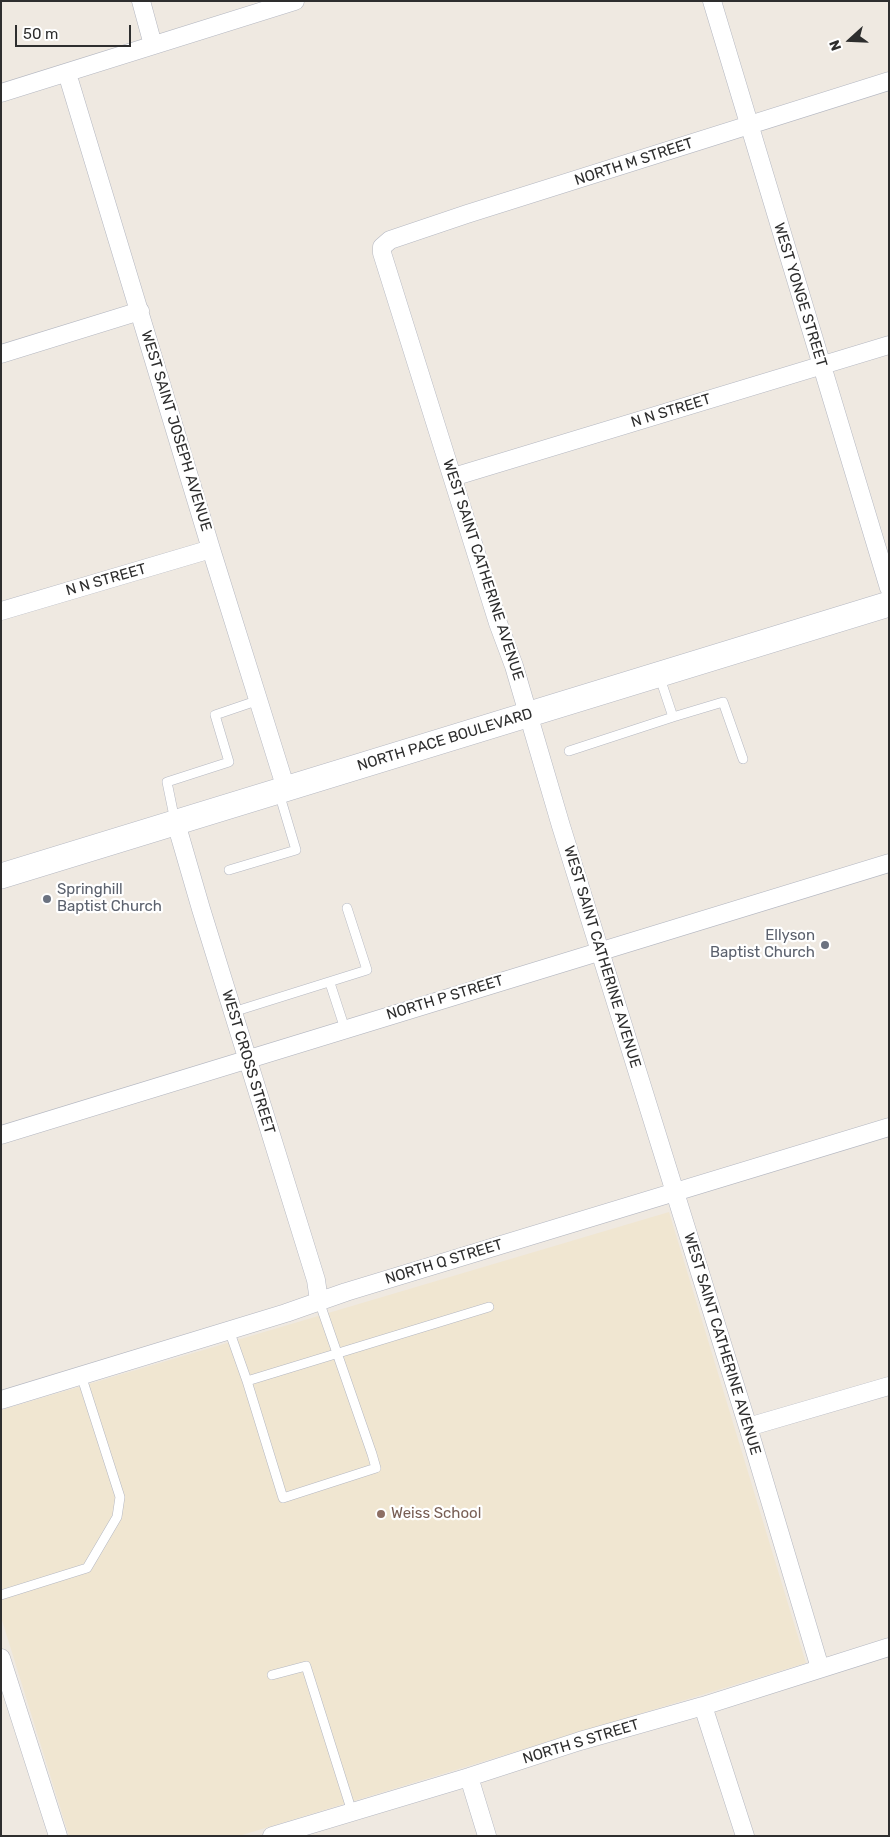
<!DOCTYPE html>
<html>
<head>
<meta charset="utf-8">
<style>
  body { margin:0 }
  #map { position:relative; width:890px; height:1837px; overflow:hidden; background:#efe9e1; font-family:Rubik,sans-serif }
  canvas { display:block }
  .frame { position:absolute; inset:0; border:2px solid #2e2e2e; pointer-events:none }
  .north { position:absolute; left:825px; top:15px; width:50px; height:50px; -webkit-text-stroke:4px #fff; paint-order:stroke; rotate:250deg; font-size:14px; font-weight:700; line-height:20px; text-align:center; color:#2e2e2e }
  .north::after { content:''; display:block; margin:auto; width:18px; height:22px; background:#2e2e2e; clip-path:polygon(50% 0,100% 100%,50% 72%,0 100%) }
  .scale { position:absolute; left:15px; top:25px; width:116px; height:22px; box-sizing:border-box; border:2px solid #2e2e2e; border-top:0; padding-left:6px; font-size:15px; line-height:18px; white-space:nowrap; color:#2e2e2e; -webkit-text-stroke:4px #fff; paint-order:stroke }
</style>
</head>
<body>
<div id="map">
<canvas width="890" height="1837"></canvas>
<div class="frame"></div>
<div class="north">N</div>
<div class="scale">50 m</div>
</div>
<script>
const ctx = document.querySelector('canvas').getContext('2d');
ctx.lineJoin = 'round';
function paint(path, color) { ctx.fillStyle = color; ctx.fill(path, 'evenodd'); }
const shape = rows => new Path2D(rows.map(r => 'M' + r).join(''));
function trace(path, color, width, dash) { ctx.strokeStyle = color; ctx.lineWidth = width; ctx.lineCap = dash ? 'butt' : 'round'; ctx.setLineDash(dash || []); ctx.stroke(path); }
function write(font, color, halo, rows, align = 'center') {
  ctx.font = font + ' Rubik,sans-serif'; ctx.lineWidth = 4.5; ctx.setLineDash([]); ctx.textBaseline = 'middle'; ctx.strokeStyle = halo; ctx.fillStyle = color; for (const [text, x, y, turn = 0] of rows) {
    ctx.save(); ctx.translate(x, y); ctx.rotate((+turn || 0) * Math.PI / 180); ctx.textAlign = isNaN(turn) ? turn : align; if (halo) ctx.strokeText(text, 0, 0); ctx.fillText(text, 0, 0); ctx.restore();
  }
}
const education = shape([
  [669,1212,806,1663,239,1836,69,1836,1,1617,1,1410]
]);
const lane = shape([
  [673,717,723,702,743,759],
  [569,751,673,717,659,675],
  [175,821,167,782,229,762,215,715,259,700],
  [229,870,296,850,279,793],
  [330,983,345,1029],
  [233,1012,367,970,347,908],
  [229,1330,247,1381,283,1498,376,1468,372,1454,319,1301],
  [247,1381,489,1307],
  [1,1595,87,1568,117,1517,120,1497,81,1375],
  [272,1675,306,1666,352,1812]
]);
const street = shape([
  [141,1,153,45],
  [712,1,889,588],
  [67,73,211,549,286,789],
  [1,93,295,1],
  [1,354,140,311],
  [453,477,889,345],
  [1,611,211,549],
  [176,823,201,909,316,1280,319,1301],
  [1,1135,889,863],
  [1,1400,286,1313,346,1292,889,1127],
  [748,1427,889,1386],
  [1,1658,58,1836],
  [820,1668,748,1427,561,826,514,666,498,623,382,253,382,247,390,240,467,214,889,81],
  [703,1706,745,1836],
  [469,1777,487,1836],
  [272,1836,469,1777,580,1741,703,1706,889,1647]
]);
const secondary = shape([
  [1,876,889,604]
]);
const markers = [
  [47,899,5,"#6b7280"],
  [825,945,5,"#6b7280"],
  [381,1514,5,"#8d6e63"]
];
const streetNames = [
  ["NORTH M STREET",634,162,-18],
  ["WEST YONGE STREET",800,295,73],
  ["N N STREET",671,411,-17],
  ["WEST SAINT JOSEPH AVENUE",176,431,73],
  ["WEST SAINT CATHERINE AVENUE",483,570,72],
  ["N N STREET",106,580,-16],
  ["NORTH PACE BOULEVARD",445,740,-17],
  ["WEST SAINT CATHERINE AVENUE",602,957,73],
  ["NORTH P STREET",445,998,-17],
  ["WEST CROSS STREET",248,1062,73],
  ["NORTH Q STREET",444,1262,-17],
  ["WEST SAINT CATHERINE AVENUE",722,1344,73],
  ["NORTH S STREET",581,1742,-17]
];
const worshipNames = [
  ["Springhill",57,890],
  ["Baptist Church",57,907],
  ["Ellyson",815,936,"right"],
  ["Baptist Church",815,953,"right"]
];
const educationNames = [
  ["Weiss School",391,1514]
];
paint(education, '#f0e6d1');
trace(lane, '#b4b7c1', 10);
trace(street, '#b4b7c1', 19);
trace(secondary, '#b4b7c1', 26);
trace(lane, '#fff', 9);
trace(street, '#fff', 18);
trace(secondary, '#fff', 25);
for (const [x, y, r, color] of markers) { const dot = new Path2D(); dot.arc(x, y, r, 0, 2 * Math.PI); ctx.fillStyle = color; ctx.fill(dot); trace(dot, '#fff', 2); }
write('15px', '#2e2e2e', '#fff', streetNames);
write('15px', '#5b616d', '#fff', worshipNames, 'left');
write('15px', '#785e54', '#fff', educationNames, 'left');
</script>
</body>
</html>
